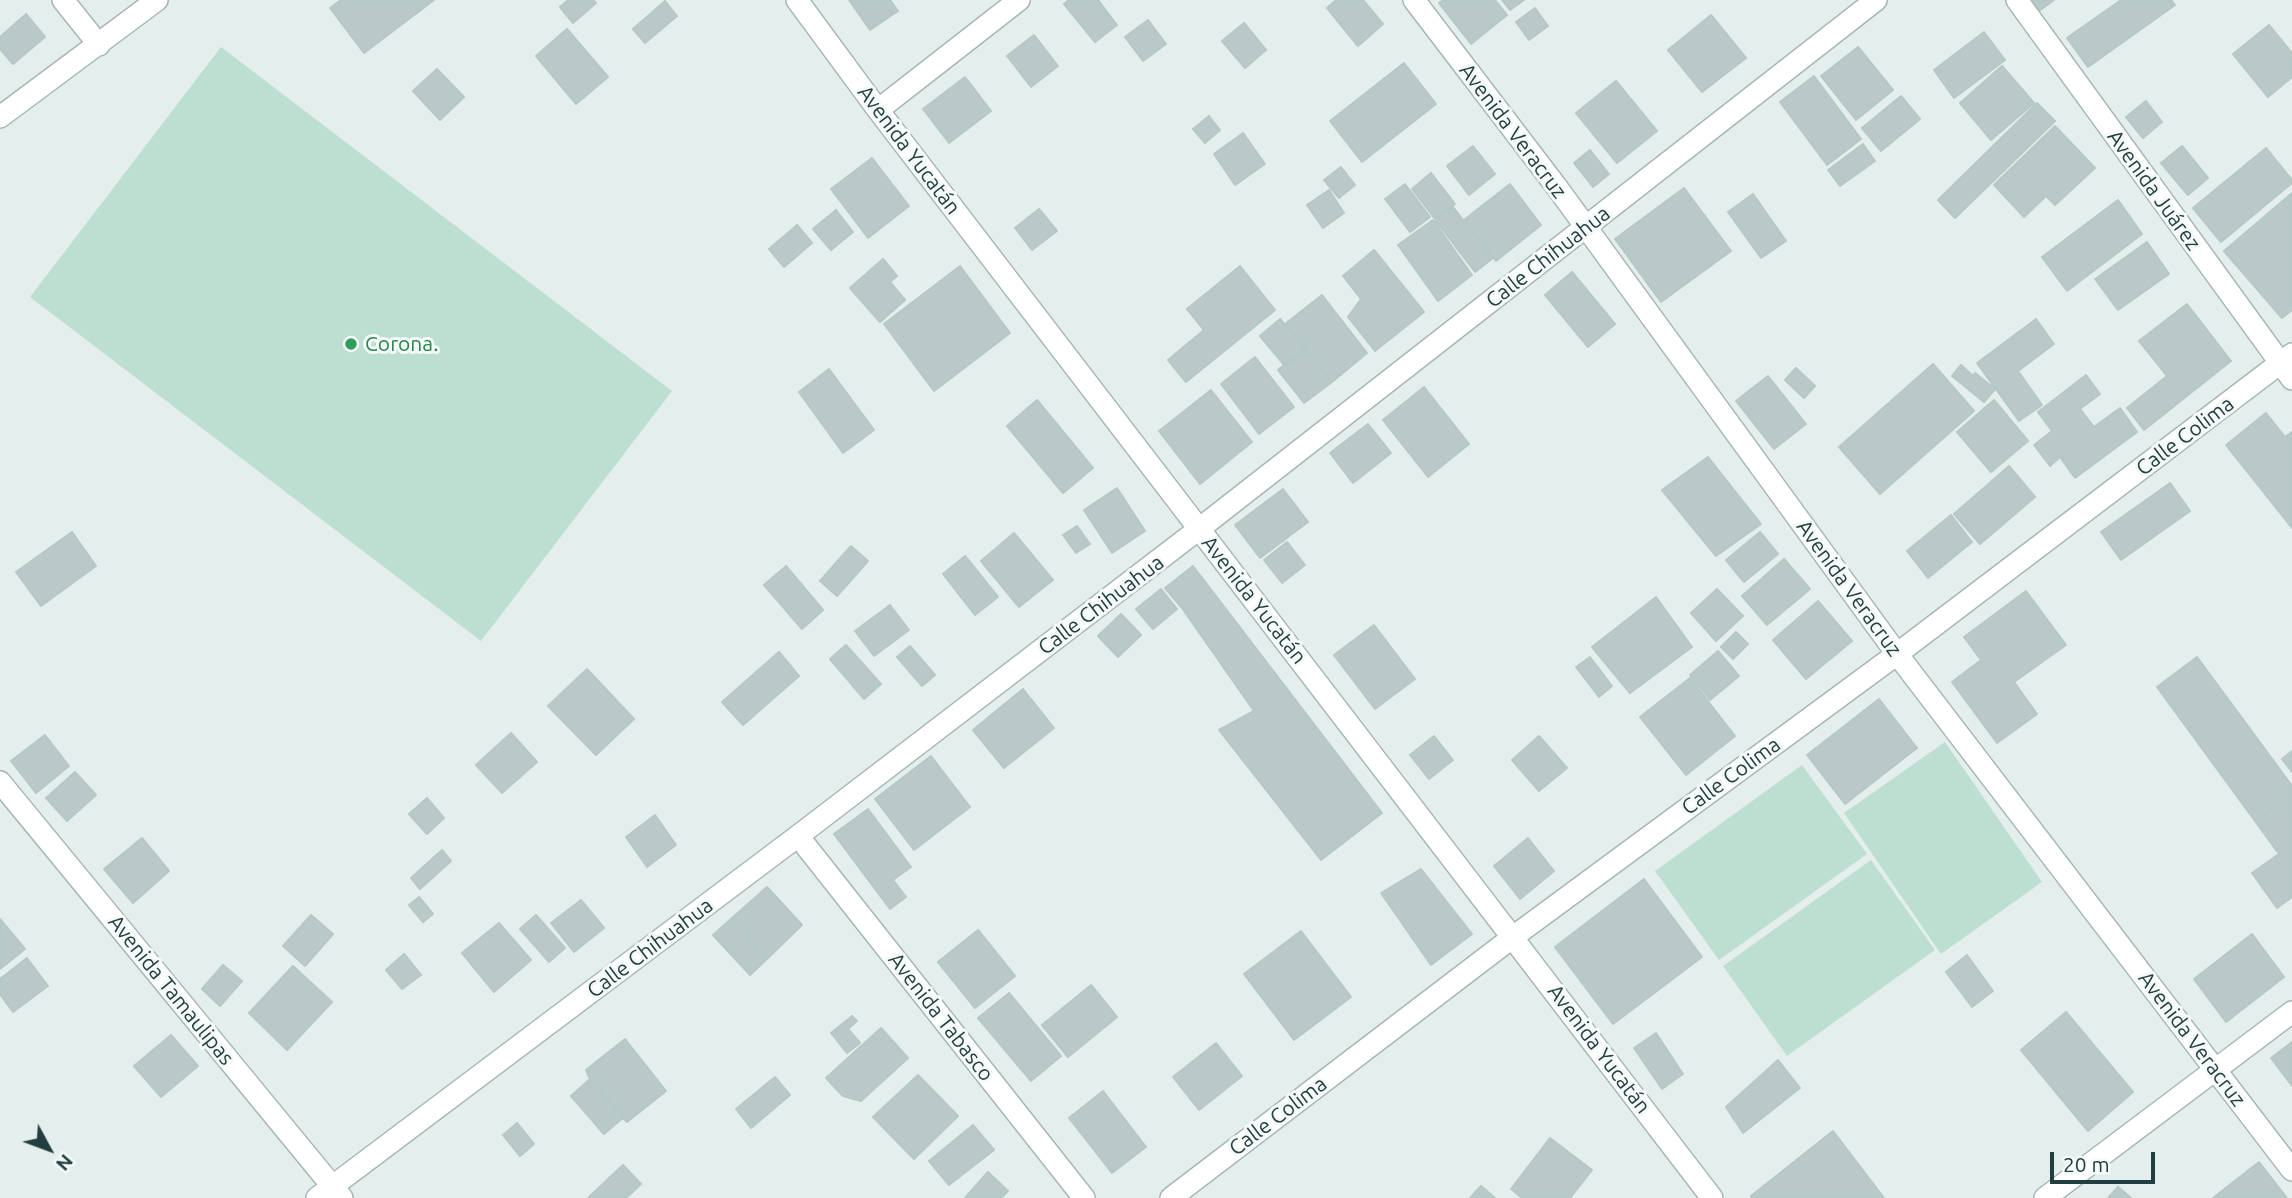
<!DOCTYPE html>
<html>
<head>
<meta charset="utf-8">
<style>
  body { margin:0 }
  #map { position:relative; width:2292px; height:1198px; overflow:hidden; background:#e4eeed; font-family:Ubuntu,sans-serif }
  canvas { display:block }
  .north { position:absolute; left:14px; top:1114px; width:70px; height:70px; -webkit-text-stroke:5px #f5faf9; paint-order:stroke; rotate:131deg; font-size:19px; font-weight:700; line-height:28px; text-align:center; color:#233e40 }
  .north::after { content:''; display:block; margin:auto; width:24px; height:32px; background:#233e40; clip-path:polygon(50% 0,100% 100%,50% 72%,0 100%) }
  .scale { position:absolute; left:2050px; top:1152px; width:105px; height:32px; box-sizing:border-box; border:4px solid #233e40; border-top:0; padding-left:9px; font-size:21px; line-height:24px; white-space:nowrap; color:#233e40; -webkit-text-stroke:5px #f5faf9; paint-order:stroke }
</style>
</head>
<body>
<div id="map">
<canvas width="2292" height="1198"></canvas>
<div class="north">N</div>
<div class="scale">20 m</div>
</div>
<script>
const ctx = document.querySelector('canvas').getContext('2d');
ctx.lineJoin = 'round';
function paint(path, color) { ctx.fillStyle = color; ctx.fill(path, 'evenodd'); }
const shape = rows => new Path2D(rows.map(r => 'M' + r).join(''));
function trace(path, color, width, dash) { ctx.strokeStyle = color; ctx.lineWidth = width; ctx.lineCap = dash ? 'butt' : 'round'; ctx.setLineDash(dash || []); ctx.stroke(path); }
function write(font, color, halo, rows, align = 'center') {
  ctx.font = font + ' Ubuntu,sans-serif'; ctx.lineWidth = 6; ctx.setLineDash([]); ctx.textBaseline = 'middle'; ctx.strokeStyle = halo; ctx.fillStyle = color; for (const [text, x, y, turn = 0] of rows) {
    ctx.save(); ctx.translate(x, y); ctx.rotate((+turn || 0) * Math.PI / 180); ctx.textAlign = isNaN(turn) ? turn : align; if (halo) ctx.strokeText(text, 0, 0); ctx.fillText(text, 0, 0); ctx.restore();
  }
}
const green = shape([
  [221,47,672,391,481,641,30,297],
  [1945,742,2042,882,1941,954,1844,813],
  [1802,765,1867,854,1719,960,1655,871],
  [1871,860,1935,950,1787,1056,1723,966]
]);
const building = shape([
  [341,0,434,0,364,53,330,8,341,0],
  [568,0,593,0,596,3,573,23,560,7,568,0],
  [849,0,890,0,898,11,870,30,849,0],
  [1069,0,1098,0,1117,25,1095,42,1064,4,1069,0],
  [1336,0,1363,0,1383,24,1358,46,1327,8,1336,0],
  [1443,0,1495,0,1507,15,1471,44,1439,3,1443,0],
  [1502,0,1524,0,1510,10,1502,0],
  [2031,0,2054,0,2039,11,2031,0],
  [2121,0,2171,0,2175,5,2088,67,2067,38,2121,0],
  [665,1,677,16,645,43,633,29,665,1],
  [1535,8,1548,26,1529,40,1516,22,1535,8],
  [26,14,45,37,13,64,0,49,0,37,26,14],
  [1711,15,1746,58,1702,92,1668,50,1711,15],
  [1148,20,1166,44,1143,61,1125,37,1148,20],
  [1244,23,1266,50,1245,68,1222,41,1244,23],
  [2269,25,2292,53,2292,77,2268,97,2233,54,2269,25],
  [567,29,608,77,576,104,536,56,567,29],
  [1984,32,2005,60,1954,98,1934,70,1984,32],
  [1034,35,1058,66,1031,87,1007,56,1034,35],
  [1858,47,1893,90,1856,120,1821,76,1858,47],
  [1404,63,1436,104,1362,162,1330,121,1404,63],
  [2002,66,2034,103,1991,140,1960,103,2002,66],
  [437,69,464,97,440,120,413,91,437,69],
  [1814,76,1861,139,1827,165,1780,102,1814,76],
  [965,77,991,111,949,143,923,109,965,77],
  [1616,81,1657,131,1617,163,1576,113,1616,81],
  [1901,96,1920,119,1881,151,1862,128,1901,96],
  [2146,101,2162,122,2143,138,2126,117,2146,101],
  [2037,103,2055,121,1955,218,1938,200,2037,103],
  [1209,116,1220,130,1205,143,1193,129,1209,116],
  [2055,126,2095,168,2055,205,2046,196,2024,217,1994,185,2055,126],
  [1243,133,1265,164,1235,185,1214,154,1243,133],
  [1863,144,1875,161,1840,186,1828,170,1863,144],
  [1473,146,1495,174,1469,195,1447,166,1473,146],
  [2182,146,2208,178,2188,195,2161,163,2182,146],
  [2266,148,2292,180,2292,183,2221,242,2193,208,2266,148],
  [1590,150,1609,174,1593,187,1574,163,1590,150],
  [872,158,909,206,868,238,831,189,872,158],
  [1341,167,1355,185,1339,198,1324,180,1341,167],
  [1431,173,1455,204,1435,219,1412,189,1431,173],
  [1405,184,1430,217,1410,232,1385,199,1405,184],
  [1510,184,1541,225,1496,261,1464,220,1510,184],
  [1684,188,1731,251,1661,302,1615,239,1684,188],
  [1329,190,1344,213,1323,228,1307,205,1329,190],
  [2292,193,2292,310,2282,318,2224,251,2292,193],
  [1753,194,1786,241,1761,258,1728,212,1753,194],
  [2118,200,2142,234,2067,291,2042,257,2118,200],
  [1453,207,1493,258,1475,272,1436,221,1453,207],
  [1039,209,1057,231,1032,250,1015,228,1039,209],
  [836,210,853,232,831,250,813,229,836,210],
  [1433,220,1472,275,1438,301,1398,245,1433,220],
  [797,225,812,243,784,267,769,249,797,225],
  [2147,242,2169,274,2118,310,2095,279,2147,242],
  [1374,250,1424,312,1375,351,1348,317,1361,299,1343,276,1374,250],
  [883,259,897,276,890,282,905,300,880,322,850,288,883,259],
  [960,266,1010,333,934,391,884,324,960,266],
  [1240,266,1275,310,1186,382,1168,360,1204,330,1187,309,1240,266],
  [1572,272,1615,324,1588,347,1545,295,1572,272],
  [1322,295,1367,353,1332,382,1285,324,1322,295],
  [2187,304,2231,361,2144,430,2127,408,2167,376,2139,341,2187,304],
  [1280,319,1305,349,1285,366,1260,336,1280,319],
  [2036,319,2054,344,2018,371,2042,405,2019,421,1977,363,2036,319],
  [1305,349,1332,382,1304,403,1278,370,1305,349],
  [1255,357,1294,407,1259,434,1221,384,1255,357],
  [1933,364,1974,411,1880,494,1839,447,1933,364],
  [1961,365,1973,376,1975,373,1995,389,1984,402,1952,376,1961,365],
  [1796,368,1815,386,1804,398,1785,380,1796,368],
  [829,369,874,430,843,453,799,392,829,369],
  [2086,375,2100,394,2080,409,2094,427,2120,408,2137,432,2075,478,2060,457,2050,466,2034,445,2052,431,2038,412,2086,375],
  [1768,376,1806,424,1774,449,1736,401,1768,376],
  [1424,387,1469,444,1428,477,1383,420,1424,387],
  [1211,390,1252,442,1200,484,1159,431,1211,390],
  [1037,400,1093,468,1063,493,1007,426,1037,400],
  [1994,400,2028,441,1991,472,1957,432,1994,400],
  [2266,413,2285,437,2292,432,2292,528,2226,445,2266,413],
  [1368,424,1391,453,1353,483,1330,453,1368,424],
  [1708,457,1761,524,1716,556,1662,490,1708,457],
  [2009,466,2035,497,1980,544,1954,514,2009,466],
  [2170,483,2190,511,2121,560,2101,532,2170,483],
  [1117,488,1145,531,1112,553,1084,510,1117,488],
  [1283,489,1308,522,1260,558,1235,525,1283,489],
  [1951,515,1972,542,1928,578,1907,551,1951,515],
  [1077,526,1090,544,1076,553,1063,535,1077,526],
  [72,532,96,566,41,606,16,572,72,532],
  [1760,532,1778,554,1744,582,1726,560,1760,532],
  [1014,533,1053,580,1019,607,981,561,1014,533],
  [1287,542,1305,565,1282,583,1264,560,1287,542],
  [851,546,868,561,837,596,820,581,851,546],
  [965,556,998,597,975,615,943,574,965,556],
  [1784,559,1810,589,1767,625,1742,596,1784,559],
  [786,566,823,610,802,629,764,585,786,566],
  [1193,566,1382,813,1321,860,1219,730,1254,711,1182,608,1165,588,1193,566],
  [1161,589,1177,609,1153,629,1136,609,1161,589],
  [1717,589,1743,616,1716,641,1691,613,1717,589],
  [2026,591,2066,645,2014,682,2037,714,1997,743,1952,682,1981,660,1964,637,2026,591],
  [1656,597,1692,647,1630,693,1592,647,1656,597],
  [1818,601,1852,641,1806,679,1773,640,1818,601],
  [890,605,909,630,874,656,855,631,890,605],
  [1121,614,1141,635,1118,657,1098,636,1121,614],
  [1374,625,1415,679,1375,709,1334,655,1374,625],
  [1736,632,1748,644,1733,659,1721,647,1736,632],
  [846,645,881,684,864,699,830,659,846,645],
  [910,646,935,675,922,686,897,657,910,646],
  [1718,651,1739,676,1710,700,1690,675,1718,651],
  [779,652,799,676,743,725,722,702,779,652],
  [1590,657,1612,686,1599,697,1576,667,1590,657],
  [2197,657,2292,786,2292,793,2255,821,2157,687,2197,657],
  [587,669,634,719,596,755,548,706,587,669],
  [1690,678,1735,736,1686,775,1640,717,1690,678],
  [1023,689,1054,728,1004,768,973,730,1023,689],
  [1879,699,1917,748,1845,804,1807,755,1879,699],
  [511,733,537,762,502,793,476,765,511,733],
  [45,735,69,766,36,793,11,761,45,735],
  [1434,736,1453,760,1429,779,1410,755,1434,736],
  [1539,736,1567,768,1539,791,1512,760,1539,736],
  [2292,751,2292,772,2282,759,2292,751],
  [931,756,970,807,914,850,875,799,931,756],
  [75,772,96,795,67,821,46,798,75,772],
  [2292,793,2292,897,2277,908,2252,873,2279,854,2255,821,2292,793],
  [427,798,444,818,427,834,409,814,427,798],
  [868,809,911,867,893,880,906,897,890,909,834,834,868,809],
  [655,815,676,845,647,867,626,837,655,815],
  [142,838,169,871,133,903,104,869,142,838],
  [1528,838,1554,871,1520,899,1494,866,1528,838],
  [442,850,451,861,420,889,411,878,442,850],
  [1421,869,1472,934,1431,965,1381,893,1421,869],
  [1644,879,1702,957,1613,1024,1555,947,1644,879],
  [767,887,802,925,768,958,732,918,767,887],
  [419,897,433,914,423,922,409,905,419,897],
  [581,900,604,928,574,952,551,923,581,900],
  [311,915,333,934,305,966,283,946,311,915],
  [536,915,565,948,549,962,520,929,536,915],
  [732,918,768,958,750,975,713,935,732,918],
  [0,919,25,949,0,969,0,919],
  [499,923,531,960,494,992,462,953,499,923],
  [978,930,1015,976,975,1008,938,962,978,930],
  [1301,931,1351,997,1294,1040,1244,974,1301,931],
  [2252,934,2284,977,2226,1022,2194,979,2252,934],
  [404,954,421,975,402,989,386,970,404,954],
  [1967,955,1993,991,1972,1007,1946,972,1967,955],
  [27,958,48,986,13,1012,0,994,0,979,27,958],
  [223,965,242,981,220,1006,202,989,223,965],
  [293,966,332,1002,287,1050,249,1013,293,966],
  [1091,985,1117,1017,1068,1057,1042,1025,1091,985],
  [1009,993,1061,1056,1031,1081,978,1018,1009,993],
  [2066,1012,2133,1092,2088,1131,2021,1050,2066,1012],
  [852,1016,857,1021,848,1029,860,1043,847,1053,831,1033,852,1016],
  [881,1028,908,1058,861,1101,843,1096,826,1078,881,1028],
  [1656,1033,1683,1074,1662,1089,1634,1048,1656,1033],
  [171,1035,198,1066,161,1097,134,1066,171,1035],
  [625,1039,666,1091,627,1122,590,1079,586,1070,625,1039],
  [2292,1042,2292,1086,2271,1058,2292,1042],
  [1216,1043,1242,1076,1199,1110,1173,1077,1216,1043],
  [1778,1060,1800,1088,1743,1133,1726,1107,1778,1060],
  [918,1075,958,1116,914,1159,873,1117,918,1075],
  [775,1077,790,1095,751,1128,736,1109,775,1077],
  [590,1079,624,1117,604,1134,571,1096,590,1079],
  [1103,1091,1146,1147,1112,1173,1069,1118,1103,1091],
  [517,1123,534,1144,520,1156,503,1135,517,1123],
  [973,1125,994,1150,949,1185,929,1161,973,1125],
  [1833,1131,1884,1198,1752,1198,1751,1196,1833,1131],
  [1550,1138,1592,1170,1570,1198,1522,1198,1511,1189,1550,1138],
  [2259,1162,2287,1198,2213,1198,2259,1162],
  [623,1165,641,1184,626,1198,588,1198,623,1165],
  [988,1172,1008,1191,1001,1198,965,1198,988,1172],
  [1481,1186,1495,1198,1470,1198,1481,1186],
  [2118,1187,2131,1198,2108,1198,2118,1187]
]);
const minor = shape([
  [63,0,99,45],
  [797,0,878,110,1712,1198],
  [1414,0,1556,186,1897,654,2292,1170],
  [2017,0,2292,379],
  [878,110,1019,0],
  [0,117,157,0],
  [0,782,342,1198],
  [798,836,1084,1198],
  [317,1198,798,836,1199,529,1876,0],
  [1171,1198,1513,937,1897,654,2292,354],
  [2045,1198,2292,1012]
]);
const markers = [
  [351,344,7,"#2e9e5b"]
];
const streetNames = [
  ["Avenida Veracruz",1513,131,53],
  ["Avenida Yucatán",909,150,53],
  ["Avenida Juárez",2154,190,54],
  ["Calle Chihuahua",1548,257,-38],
  ["Calle Colima",2185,436,-37],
  ["Avenida Veracruz",1849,588,54],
  ["Avenida Yucatán",1254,600,52],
  ["Calle Chihuahua",1101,605,-37],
  ["Calle Colima",1731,776,-36],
  ["Calle Chihuahua",650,948,-37],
  ["Avenida Tamaulipas",171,990,51],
  ["Avenida Tabasco",941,1017,52],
  ["Avenida Veracruz",2192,1039,53],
  ["Avenida Yucatán",1599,1049,53],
  ["Calle Colima",1278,1116,-37]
];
const leisureNames = [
  ["Corona.",365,344]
];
paint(green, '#bddfd1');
paint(building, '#b9c9c7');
trace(building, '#b6c8c6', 2);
trace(minor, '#a6b6b6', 24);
trace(minor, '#fff', 21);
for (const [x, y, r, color] of markers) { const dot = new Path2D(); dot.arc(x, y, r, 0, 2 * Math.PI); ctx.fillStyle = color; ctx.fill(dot); trace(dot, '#f5faf9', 2.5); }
write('21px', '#233e40', '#f5faf9', streetNames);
write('21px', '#27864d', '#f5faf9', leisureNames, 'left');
</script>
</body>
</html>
